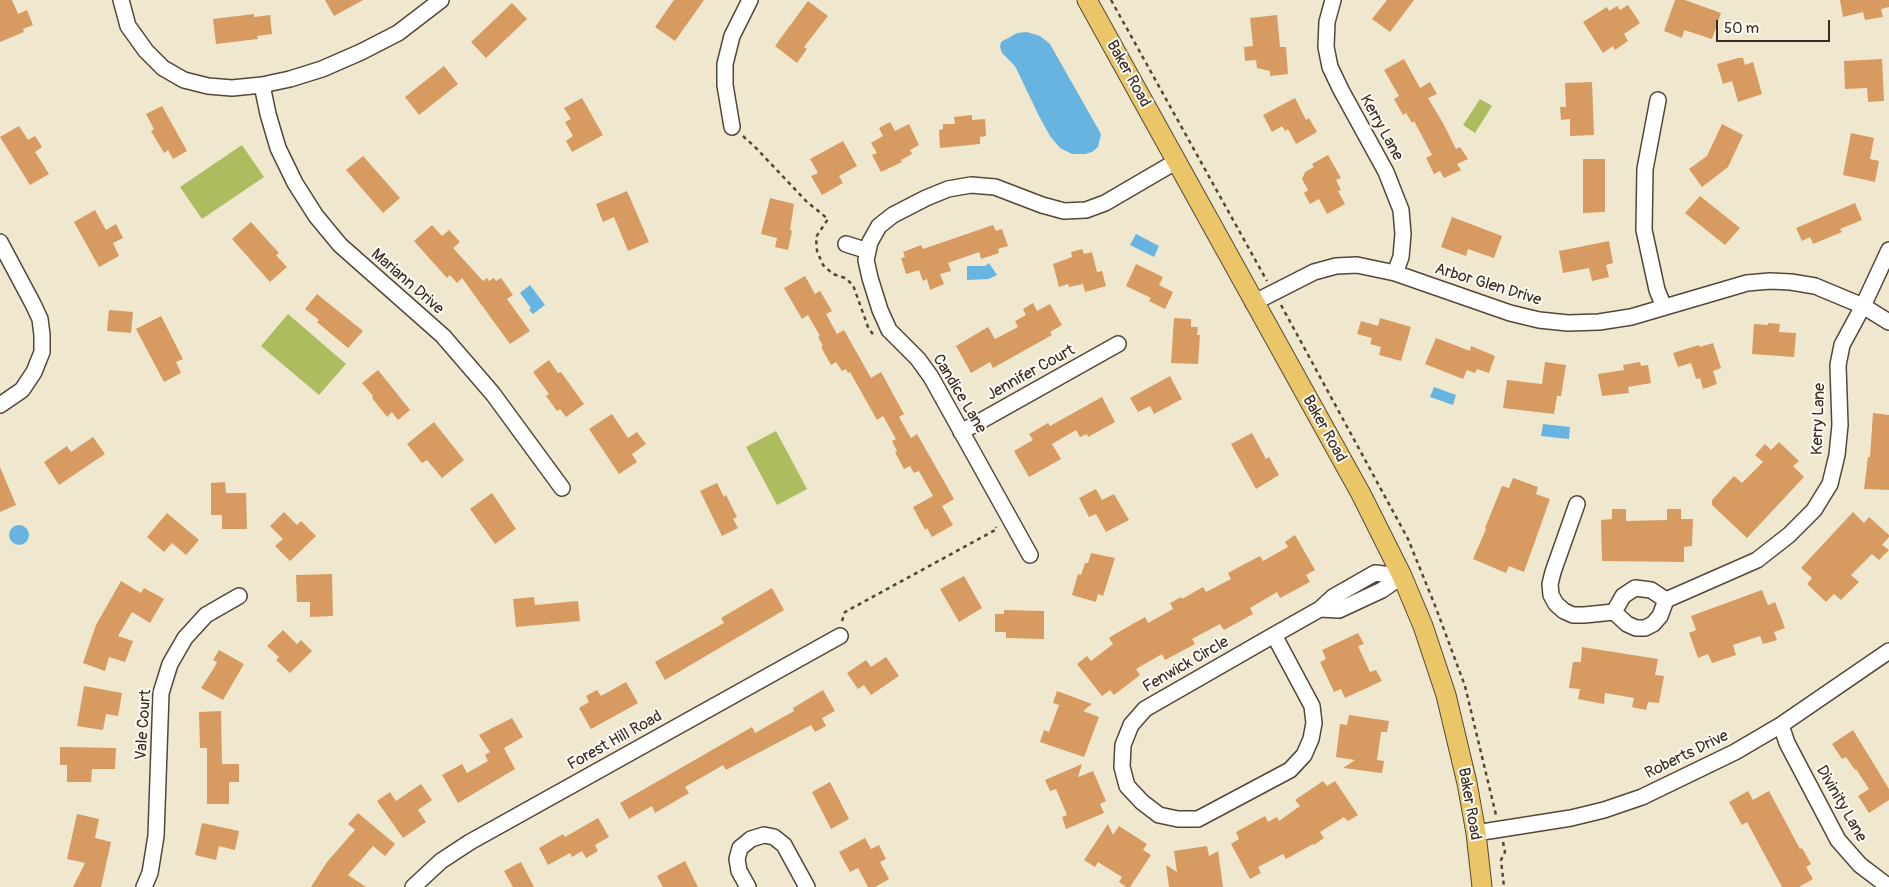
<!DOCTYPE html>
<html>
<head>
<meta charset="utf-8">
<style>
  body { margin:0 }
  #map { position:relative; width:1889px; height:887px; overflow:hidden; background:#f0e8ce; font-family:Pangolin,sans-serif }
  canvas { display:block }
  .scale { position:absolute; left:1716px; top:20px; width:114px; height:22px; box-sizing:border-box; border:2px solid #3b2a1e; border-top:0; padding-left:6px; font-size:15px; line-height:18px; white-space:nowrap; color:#3b2a1e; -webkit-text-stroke:4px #fdfcf7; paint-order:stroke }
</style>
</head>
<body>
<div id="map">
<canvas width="1889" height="887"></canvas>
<div class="scale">50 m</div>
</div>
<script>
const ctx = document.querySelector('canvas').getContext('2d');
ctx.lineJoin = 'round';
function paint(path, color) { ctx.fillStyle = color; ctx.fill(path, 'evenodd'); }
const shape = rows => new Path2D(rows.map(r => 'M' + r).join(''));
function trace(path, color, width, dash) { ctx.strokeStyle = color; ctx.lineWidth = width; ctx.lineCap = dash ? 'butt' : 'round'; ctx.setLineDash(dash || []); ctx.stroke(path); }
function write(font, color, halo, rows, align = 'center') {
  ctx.font = font + ' Pangolin,sans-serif'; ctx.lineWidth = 4; ctx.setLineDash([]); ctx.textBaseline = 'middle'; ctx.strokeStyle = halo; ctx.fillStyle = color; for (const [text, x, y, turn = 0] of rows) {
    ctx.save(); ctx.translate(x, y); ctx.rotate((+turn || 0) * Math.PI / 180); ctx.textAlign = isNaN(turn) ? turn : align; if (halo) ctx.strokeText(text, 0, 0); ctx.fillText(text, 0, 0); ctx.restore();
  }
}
const green = shape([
  [1480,99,1492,106,1475,133,1463,125],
  [242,145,264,177,202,219,180,187],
  [288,314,346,364,319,395,261,346],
  [776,431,807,489,777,505,746,447]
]);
const water = shape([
  [1027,32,1040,36,1050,44,1101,134,1098,147,1092,152,1085,154,1072,154,1060,148,1050,136,1039,116,1015,66,1002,53,1000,47,1001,42,1017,33],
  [1136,234,1159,246,1154,257,1130,245],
  [989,263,997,275,989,279,967,280,967,266,985,266],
  [530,285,545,305,533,314,529,310,531,308,520,293],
  [1434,387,1456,395,1453,405,1430,397],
  [1543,424,1570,427,1569,439,1541,436],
  '9 535a10 10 0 1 1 20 0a10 10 0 1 1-20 0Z'
]);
const building = shape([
  [0,0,12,0,18,14,27,10,33,25,23,29,24,32,0,42],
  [325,0,363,0,334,16],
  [674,0,704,0,675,41,655,27],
  [1387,0,1414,0,1390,32,1372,19],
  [1675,0,1685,0,1721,13,1712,39,1684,30,1682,38,1664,31],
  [1840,0,1889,0,1889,7,1881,9,1883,17,1865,20,1863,12,1843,17],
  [808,1,828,16,804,47,807,49,797,63,775,46],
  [512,3,527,19,486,58,471,42],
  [1628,5,1640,23,1624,34,1628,41,1615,50,1613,46,1603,53,1583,22,1607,7,1609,11,1617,6,1620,10],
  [254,14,254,17,270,15,272,34,257,36,258,39,216,44,213,19],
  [1277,15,1280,47,1286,47,1288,74,1270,76,1270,71,1257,68,1256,60,1245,61,1244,47,1253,46,1250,18],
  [1738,58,1743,58,1745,65,1753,62,1762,94,1738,102,1732,81,1723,84,1717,64],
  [1404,59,1420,88,1430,82,1437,94,1428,98,1443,123,1456,149,1460,147,1468,159,1457,164,1461,170,1444,178,1440,171,1434,174,1426,158,1432,155,1414,121,1412,123,1406,113,1403,115,1394,99,1399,96,1384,70],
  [1882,59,1884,101,1868,102,1867,88,1845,89,1844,61],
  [444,66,458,84,419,115,405,97],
  [1592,82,1594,135,1570,136,1570,119,1561,120,1560,107,1566,107,1565,83],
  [582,98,603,135,572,152,566,141,573,136,565,122,571,119,564,108],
  [1295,98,1306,120,1309,118,1317,132,1296,144,1288,129,1285,131,1282,126,1272,132,1263,115],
  [162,106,187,151,173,159,168,150,164,153,151,131,154,129,146,114],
  [972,115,972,120,985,119,986,136,980,137,980,144,940,148,939,130,943,129,943,124,955,124,954,117],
  [890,122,895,131,909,124,919,145,910,150,912,154,901,160,902,162,881,172,872,155,877,153,871,143,883,136,879,128],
  [1722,124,1743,135,1728,167,1702,187,1689,169,1707,156],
  [19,126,28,140,35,136,42,147,35,152,49,174,30,185,0,137],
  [1851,133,1874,138,1870,159,1879,161,1875,182,1843,175],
  [843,141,857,166,839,176,843,183,822,195,811,176,818,173,810,159],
  [1328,155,1341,178,1336,180,1341,190,1338,191,1345,204,1327,214,1319,199,1310,204,1304,193,1308,190,1302,179,1305,172,1314,167,1312,164],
  [363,156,400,198,383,213,346,170],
  [1583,159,1605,159,1605,212,1583,213],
  [627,191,649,242,628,251,614,217,603,222,596,204],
  [1700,196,1740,228,1725,245,1685,213],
  [770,198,794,204,790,230,792,231,788,250,775,247,777,238,761,234],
  [1855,203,1862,220,1840,229,1842,232,1813,244,1810,237,1802,241,1796,228],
  [95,210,106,230,116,224,123,238,113,243,119,256,99,267,74,222],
  [1452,217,1502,236,1494,258,1468,249,1466,256,1441,247],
  [251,222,279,253,276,255,287,267,270,282,232,239],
  [432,225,442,236,449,230,460,242,453,248,483,281,487,278,489,281,494,278,496,281,501,278,513,295,507,299,530,331,510,344,462,278,457,283,450,275,447,278,414,241],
  [993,225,996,231,1002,229,1008,246,998,249,999,253,981,259,979,252,948,263,951,271,940,274,944,284,930,290,927,279,923,281,919,270,906,274,901,258,905,257,903,252,921,245,923,249],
  [1609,241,1613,263,1606,265,1609,277,1592,281,1589,268,1563,273,1559,251],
  [1082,249,1084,254,1092,252,1097,272,1102,271,1106,286,1085,292,1083,284,1069,287,1068,284,1059,287,1053,264,1072,257,1071,252],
  [1136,264,1163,277,1159,285,1173,292,1165,309,1149,301,1151,298,1126,286],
  [805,276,815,294,820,291,832,311,826,314,837,334,844,330,871,378,881,372,904,414,899,417,911,438,917,434,954,499,942,506,953,525,932,537,927,528,925,530,913,507,933,496,919,471,914,473,910,466,904,469,895,452,897,451,892,441,896,439,883,416,877,420,850,372,848,373,846,369,842,371,836,362,831,365,821,347,823,346,818,337,820,336,808,315,802,319,784,288],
  [317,294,363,331,348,348,317,322,319,320,305,309],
  [1033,303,1037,311,1050,304,1062,325,1050,332,1052,335,993,368,990,362,971,373,956,346,988,327,995,339,1018,327,1015,321,1026,315,1023,309],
  [109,310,133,312,131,333,107,331],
  [161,316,183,359,176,362,181,373,164,382,136,329],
  [1174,318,1191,319,1191,327,1198,327,1197,335,1200,335,1198,364,1171,363],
  [1380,318,1411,327,1401,361,1379,355,1381,347,1370,344,1372,338,1357,334,1361,321,1378,326],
  [1768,323,1780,324,1779,332,1796,333,1794,357,1752,354,1754,324,1768,325],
  [1436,338,1470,351,1471,346,1495,356,1489,373,1477,369,1475,373,1467,370,1463,379,1425,364],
  [1713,343,1721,368,1713,371,1717,384,1703,389,1700,378,1696,379,1691,363,1678,367,1673,353,1699,345,1700,347],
  [549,360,558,373,561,372,584,404,566,417,560,409,557,411,546,396,549,394,533,372],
  [1545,362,1566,365,1561,396,1557,396,1554,414,1503,408,1507,380,1542,384],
  [1640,362,1641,366,1648,365,1651,383,1628,387,1629,393,1602,396,1598,374,1624,370,1623,365],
  [378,370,410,410,398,420,392,412,387,417,372,398,373,396,362,383],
  [1170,376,1182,399,1154,414,1150,406,1138,412,1130,398],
  [1102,397,1115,422,1088,437,1087,434,1080,437,1076,430,1052,444,1061,459,1029,477,1014,451,1033,440,1029,434,1048,423,1050,426],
  [1873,413,1889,415,1889,490,1864,489,1868,457,1870,457],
  [612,414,628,438,637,432,646,444,632,454,637,462,619,474,589,429],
  [434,422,464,460,442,478,427,460,422,463,407,444],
  [1252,433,1266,459,1269,457,1279,475,1256,489,1231,444],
  [93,437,105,454,59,485,44,462,67,446,71,452],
  [1779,442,1799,461,1793,466,1804,477,1747,538,1712,505,1712,500,1734,476,1742,483,1763,462,1755,455,1765,444,1771,450],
  [0,467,16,505,0,512],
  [1513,478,1538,487,1536,494,1550,499,1524,572,1509,566,1506,573,1473,559,1486,529,1485,528,1502,486,1509,488],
  [225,482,226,493,246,493,247,529,222,529,222,515,211,515,211,483],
  [717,483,724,497,726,495,737,517,733,519,738,528,722,536,700,491],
  [1096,489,1102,500,1114,494,1129,520,1106,532,1096,514,1089,517,1079,498],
  [492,493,516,529,495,544,470,509],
  [1612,509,1626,509,1626,521,1667,520,1667,509,1681,509,1681,519,1693,519,1692,546,1684,547,1684,562,1602,561,1601,520,1612,519],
  [284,512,297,525,301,521,316,536,290,561,275,546,283,539,270,526],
  [1853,512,1864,523,1869,517,1889,535,1889,537,1882,545,1889,550,1879,560,1872,554,1851,575,1859,582,1841,600,1834,594,1826,602,1807,584,1812,578,1801,568],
  [167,513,199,540,186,555,172,543,164,552,147,537],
  [1295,535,1315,570,1306,575,1310,582,1280,598,1277,592,1250,608,1253,614,1224,630,1220,624,1192,639,1195,644,1165,660,1162,654,1136,669,1140,675,1114,695,1110,690,1102,696,1077,664,1087,656,1091,661,1113,644,1109,638,1115,634,1145,617,1148,623,1173,609,1170,603,1181,597,1182,599,1203,587,1206,592,1231,579,1228,573,1239,567,1260,556,1263,561,1288,547,1285,542],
  [1091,553,1115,558,1103,596,1098,594,1096,602,1072,595,1078,574,1081,575,1085,563,1088,563],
  [332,574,333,616,310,617,310,602,297,602,296,575],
  [964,576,982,608,959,622,940,589],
  [121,581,141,593,144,588,164,599,150,623,132,612,118,636,133,641,125,662,109,657,105,671,83,663,96,625],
  [772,588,784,610,665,680,655,662,724,623,721,618],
  [1762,590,1768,605,1775,602,1785,628,1774,632,1777,640,1763,644,1760,636,1733,645,1736,655,1712,663,1708,654,1698,658,1689,633,1696,630,1691,616],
  [534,597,535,605,578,601,580,621,516,627,513,599],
  [1004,610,1044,611,1044,639,1006,638,1006,632,995,632,995,614,1004,614],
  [283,630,297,644,301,640,312,651,290,673,276,660,279,657,267,646],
  [1358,633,1364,644,1358,646,1370,672,1376,670,1382,681,1345,698,1341,689,1334,692,1320,662,1326,659,1322,650],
  [1582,647,1658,659,1655,675,1664,676,1659,703,1648,702,1646,710,1632,707,1634,698,1605,693,1604,704,1578,699,1580,689,1569,688,1573,662,1581,662],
  [219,650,244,664,223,700,201,688,214,668,217,662,213,660],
  [886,657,899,676,871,695,864,685,858,689,847,673,866,660,871,667],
  [626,682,638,703,591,729,579,708,589,702,586,696,597,690,601,696],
  [84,686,122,693,118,716,106,714,103,730,77,726],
  [823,690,835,711,822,718,826,726,815,732,811,725,726,770,723,765,685,787,689,793,655,813,652,806,629,819,620,803,752,727,755,733,794,711,793,708],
  [1057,691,1092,704,1083,711,1099,717,1084,757,1040,742,1044,730,1049,732,1059,705,1053,703],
  [221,711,222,764,239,764,239,782,229,782,229,804,207,804,207,748,200,748,199,712],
  [1349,715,1389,721,1387,732,1381,732,1377,760,1384,761,1382,773,1343,768,1355,760,1336,757,1340,724,1347,725],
  [512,718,523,737,504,748,515,769,458,803,442,775,462,764,467,773,488,761,485,755,490,752,479,735],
  [1853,730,1889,789,1889,800,1869,813,1858,796,1869,789,1856,769,1855,770,1846,757,1842,759,1832,744],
  [60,747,116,748,115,769,92,769,91,782,67,782,67,765,60,765],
  [1082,764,1078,777,1093,771,1106,801,1100,804,1104,813,1066,829,1062,817,1067,815,1056,789,1050,791,1045,780],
  [1323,781,1327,786,1335,781,1358,815,1348,821,1344,817,1320,832,1324,838,1314,845,1313,844,1286,859,1283,854,1258,867,1261,873,1250,879,1231,844,1239,839,1236,832,1265,816,1268,822,1277,817,1279,821,1300,806,1295,800],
  [830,782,849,819,831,829,812,792],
  [421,784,432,800,418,810,426,822,403,838,377,801,390,792,396,801],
  [1748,791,1753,800,1769,791,1800,849,1802,848,1811,864,1806,867,1813,879,1799,887,1782,887,1747,822,1742,825,1729,802],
  [358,813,395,844,385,856,373,846,348,875,366,887,311,887,327,862,355,830,348,824],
  [77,814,99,819,95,838,111,842,101,887,73,887,85,863,67,859],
  [598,818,609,837,595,845,598,851,586,858,582,851,572,857,570,853,548,865,539,848,563,834,565,837],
  [202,823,239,831,235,850,219,846,216,860,195,855],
  [1108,824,1113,835,1119,826,1147,844,1143,850,1151,855,1130,887,1126,887,1119,882,1122,877,1098,862,1095,867,1084,860],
  [865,838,871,849,879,845,886,859,880,862,889,879,875,887,868,887,858,868,850,872,839,852],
  [1207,846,1209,856,1218,851,1223,887,1169,887,1166,865,1177,872,1174,851],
  [685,861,698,887,663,887,657,876],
  [521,862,534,887,513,887,504,871]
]);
const path = shape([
  [1111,0,1267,281],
  [743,136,757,149,807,202,828,219,816,237,817,251,823,265,833,274,845,278,853,285,868,327,874,336],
  [1281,305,1408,539,1436,608,1465,686,1496,815],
  [842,621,845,612,997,529,996,527],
  [1503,842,1505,852,1501,860,1504,887]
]);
const minor = shape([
  [121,0,128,26,146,51,163,68,184,80,208,86,232,88,262,85,290,79,322,69,361,52,398,33,441,0],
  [1333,0,1327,22,1326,47,1330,67,1341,90,1386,172,1401,210,1403,234,1401,257,1395,273],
  [262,85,268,114,278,148,295,183,316,216,340,245,443,336,493,394,562,488],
  [1658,100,1645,169,1644,230,1657,290,1664,307],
  [732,127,725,85,725,64,732,36,750,0],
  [0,242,33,304,40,319,42,335,42,352,34,372,22,390,0,405],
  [846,244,868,251],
  [1253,303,1314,272,1336,266,1357,265,1395,273,1510,313,1539,320,1568,323,1599,322,1631,317,1747,283,1770,281,1791,282,1815,286,1863,306,1889,322],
  [961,432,1118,344],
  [1577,504,1553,572,1550,584,1551,595,1556,604,1564,611,1573,615,1584,615,1614,612,1627,624,1636,628,1645,628,1653,624,1660,616,1666,600,1757,560,1789,535,1814,510,1830,484,1837,455,1840,425,1838,365,1842,345,1863,306,1889,250],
  [1030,555,931,377,918,359,889,330,880,310,870,278,866,260,870,242,879,226,893,215,926,198,948,189,971,185,995,187,1042,205,1064,211,1086,210,1105,203,1177,161],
  [1320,609,1339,610,1382,590,1402,576],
  [1614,612,1623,596,1635,588,1651,590,1666,600],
  [1274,635,1312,706,1314,723,1311,739,1304,755,1290,770,1198,819,1178,819,1159,815,1142,802,1127,786,1122,767,1123,745,1131,725,1145,709,1274,635,1320,609,1333,597,1375,573,1402,576],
  [1781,725,1787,743,1838,840,1860,865,1889,887],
  [1476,833,1571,818,1604,810,1642,797,1735,752,1781,725,1889,651],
  [144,887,150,873,156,836,161,693,170,664,185,638,206,615,239,596],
  [413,887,441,861,470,842,840,636],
  [748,887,739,871,737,859,740,848,751,839,764,835,774,837,784,845,807,887]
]);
const major = shape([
  [1087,0,1361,494,1402,576,1423,626,1446,695,1467,783,1476,833,1482,887]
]);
const streetNames = [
  ["Baker Road",1128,74,61],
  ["Kerry Lane",1381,128,61],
  ["Mariann Drive",407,282,41],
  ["Arbor Glen Drive",1488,285,17],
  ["Jennifer Court",1031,373,-29],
  ["Candice Lane",959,394,59],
  ["Kerry Lane",1819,419,-88],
  ["Baker Road",1324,429,61],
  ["Fenwick Circle",1186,665,-30],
  ["Vale Court",144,725,-86],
  ["Forest Hill Road",615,741,-29],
  ["Roberts Drive",1687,755,-26],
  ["Baker Road",1469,804,80],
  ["Divinity Lane",1841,804,60]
];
paint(green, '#acbc5e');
paint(water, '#68b4e1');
paint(building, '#d79a61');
trace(minor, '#564638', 18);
trace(major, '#564638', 21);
trace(path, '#564638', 2.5, [4, 4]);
trace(minor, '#fff', 15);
trace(major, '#eac669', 19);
write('16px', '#3b2a1e', '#fdfcf7', streetNames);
</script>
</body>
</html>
